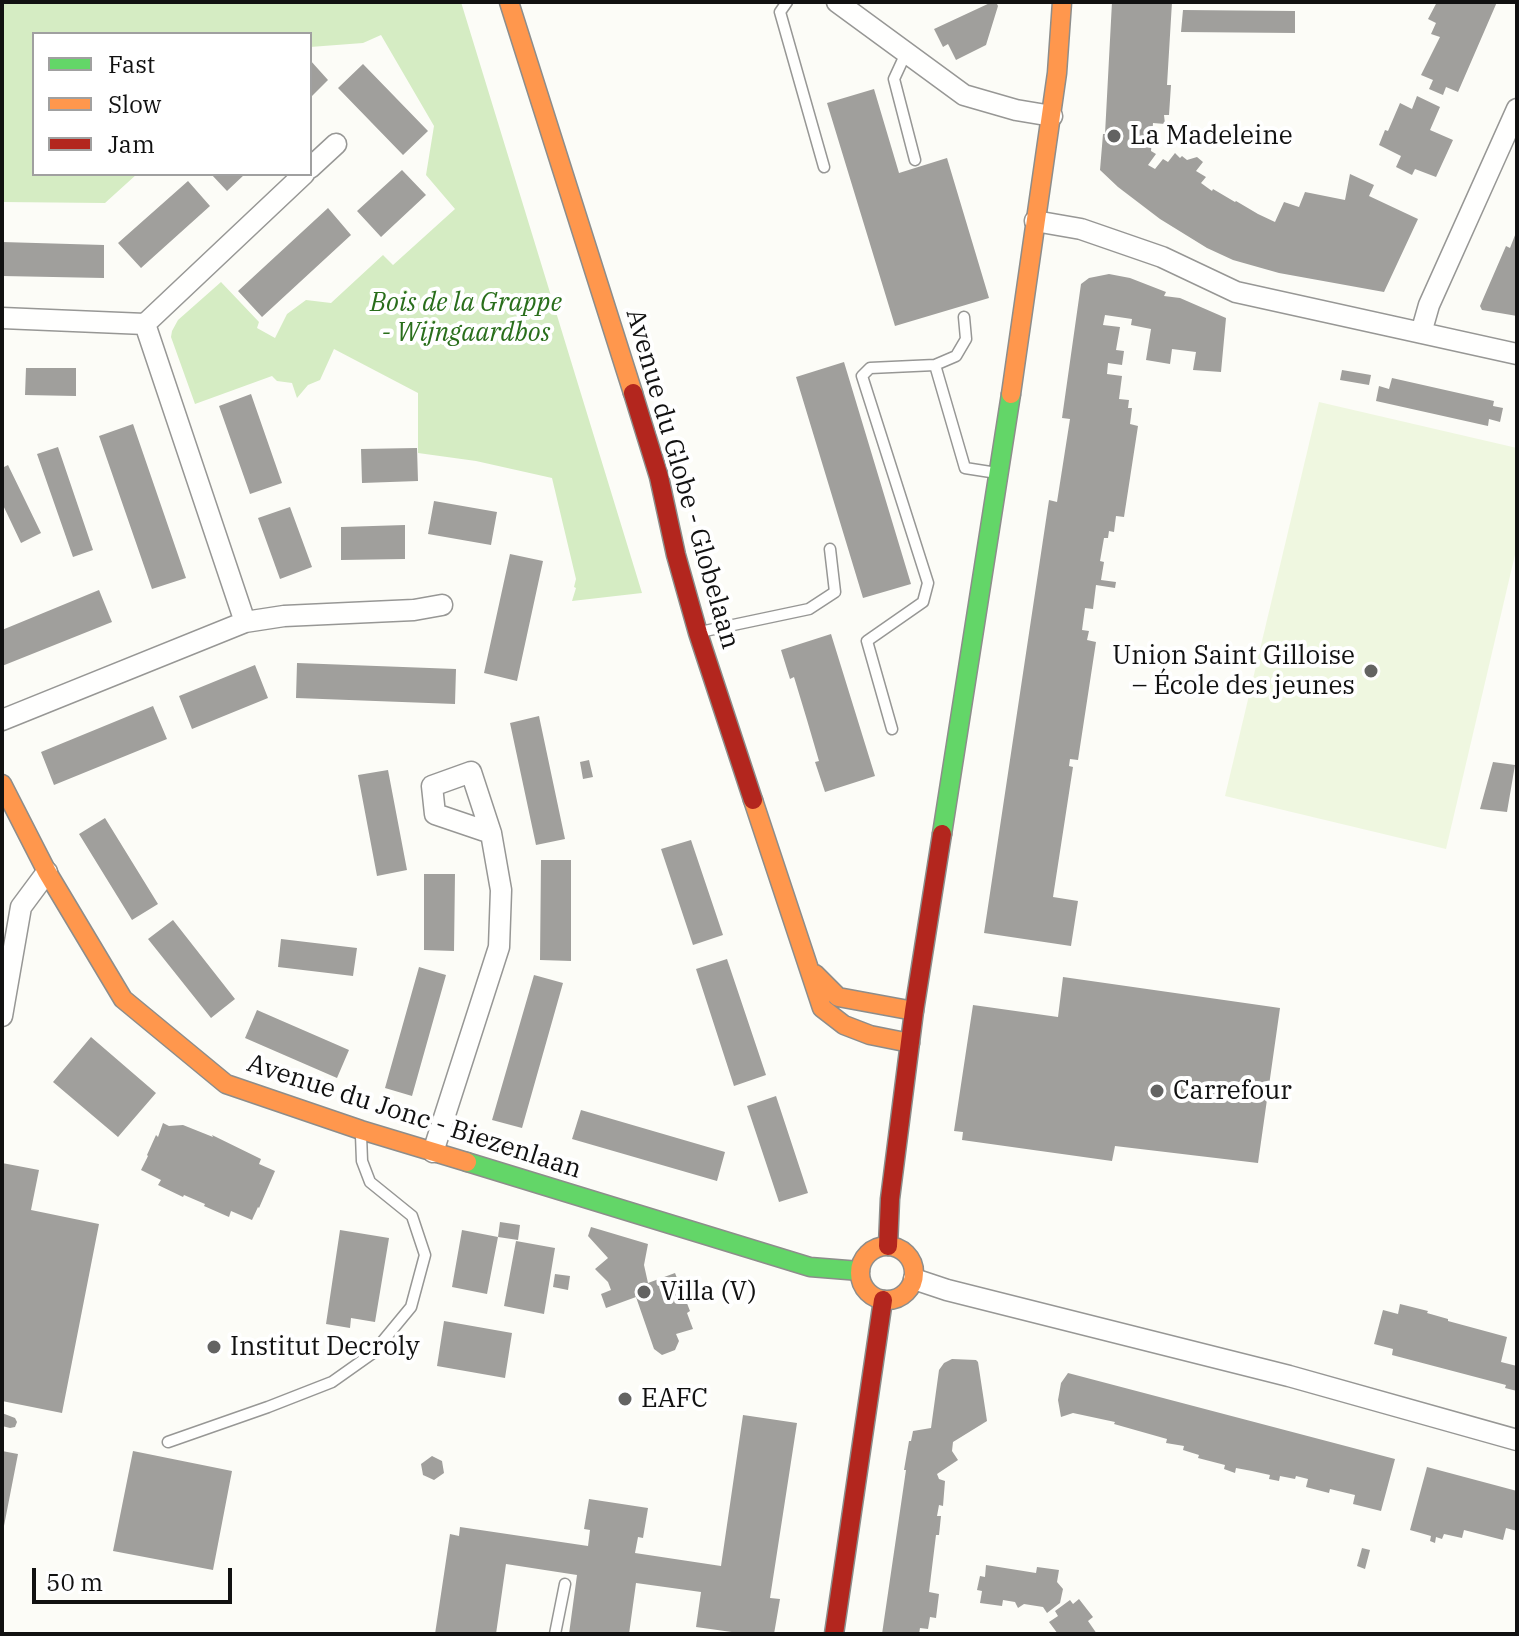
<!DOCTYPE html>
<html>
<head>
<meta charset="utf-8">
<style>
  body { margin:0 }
  #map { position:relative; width:1519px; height:1636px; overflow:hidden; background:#fcfcf7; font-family:"IBM Plex Serif",serif }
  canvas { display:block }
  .frame { position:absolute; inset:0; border:4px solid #111; pointer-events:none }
  .legend { position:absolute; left:32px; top:32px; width:280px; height:144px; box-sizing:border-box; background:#fff; border:2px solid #a0a0a0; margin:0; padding:10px 14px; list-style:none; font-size:24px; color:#111 }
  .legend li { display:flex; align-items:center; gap:16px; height:40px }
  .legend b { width:40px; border:2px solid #a0a0a0 }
  .scale { position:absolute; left:32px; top:1568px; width:200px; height:36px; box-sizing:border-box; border:4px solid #111; border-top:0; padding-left:10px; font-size:24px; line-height:28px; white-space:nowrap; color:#111; -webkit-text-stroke:6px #fff; paint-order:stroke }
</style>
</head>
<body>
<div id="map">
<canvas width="1519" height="1636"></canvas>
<div class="frame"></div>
<ul class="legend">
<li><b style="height:10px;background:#63d668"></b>Fast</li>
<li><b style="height:10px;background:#ff974d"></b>Slow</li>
<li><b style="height:10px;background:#b3261e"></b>Jam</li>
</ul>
<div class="scale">50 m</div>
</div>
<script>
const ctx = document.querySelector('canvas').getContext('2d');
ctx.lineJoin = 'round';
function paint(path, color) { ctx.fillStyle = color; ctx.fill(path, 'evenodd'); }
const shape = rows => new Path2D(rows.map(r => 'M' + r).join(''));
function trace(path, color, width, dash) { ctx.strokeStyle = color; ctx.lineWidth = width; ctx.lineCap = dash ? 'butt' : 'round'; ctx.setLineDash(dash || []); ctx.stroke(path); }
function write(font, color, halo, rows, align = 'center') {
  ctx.font = font + ' "IBM Plex Serif",serif'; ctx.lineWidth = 8; ctx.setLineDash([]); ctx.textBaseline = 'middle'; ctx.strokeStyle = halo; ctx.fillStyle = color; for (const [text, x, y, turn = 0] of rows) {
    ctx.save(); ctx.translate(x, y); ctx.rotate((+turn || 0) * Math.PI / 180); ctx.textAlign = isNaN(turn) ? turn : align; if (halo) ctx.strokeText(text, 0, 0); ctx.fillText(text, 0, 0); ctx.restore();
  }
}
const forest = shape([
  [2,2,461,2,642,593,572,601,576,588,574,587,576,579,552,478,476,461,418,453,418,393,334,349,320,380,308,385,297,398,292,383,277,381,272,376,195,404,171,337,172,331,178,320,221,282,259,322,257,328,275,338,287,314,306,300,331,303,383,255,393,265,455,209,426,175,434,126,381,35,363,43,310,47,310,34,34,34,34,174,137,174,105,203,2,202]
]);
const pitch = shape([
  [1319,402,1517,448,1517,546,1446,849,1225,796]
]);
const building = shape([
  [992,2,996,2,998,6,986,45,956,60,948,44,943,47,934,29],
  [1112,2,1172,2,1167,85,1171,85,1169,115,1164,115,1165,124,1153,123,1151,151,1156,154,1148,165,1155,169,1163,159,1168,162,1175,153,1180,158,1182,156,1187,160,1197,157,1203,162,1196,171,1206,177,1201,183,1212,191,1213,189,1235,202,1236,201,1258,214,1275,222,1284,202,1299,207,1305,192,1345,200,1350,174,1374,185,1369,196,1418,219,1384,292,1279,273,1233,260,1207,248,1160,219,1118,187,1100,170,1103,134,1105,134],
  [1437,2,1497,2,1458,92,1446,87,1443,95,1429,89,1433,80,1421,75,1440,37,1431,34,1436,23,1428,19],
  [1183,10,1295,11,1295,33,1181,32],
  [310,60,328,80,310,98],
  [363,64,428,131,403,155,338,88],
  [874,89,899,173,947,158,989,298,895,326,827,103],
  [1417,96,1440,107,1430,130,1453,140,1436,177,1415,169,1412,175,1396,167,1401,156,1379,145,1385,130,1388,131,1400,103,1412,109],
  [402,170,426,195,381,237,357,211],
  [211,174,245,174,227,191],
  [188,181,210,206,141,268,118,243],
  [328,208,351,235,262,317,238,291],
  [1517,230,1517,316,1482,310,1480,306,1506,246,1510,248],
  [2,242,104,245,104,278,2,276],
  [1109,274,1130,278,1166,292,1164,296,1180,298,1226,318,1221,372,1193,370,1196,352,1172,349,1170,364,1146,360,1151,329,1131,325,1132,319,1105,315,1103,325,1120,327,1116,350,1124,351,1122,365,1108,363,1107,374,1122,376,1119,399,1129,400,1128,408,1132,408,1130,424,1138,426,1124,517,1116,516,1114,532,1109,531,1108,538,1104,538,1100,561,1104,562,1101,580,1116,582,1115,588,1096,585,1093,609,1085,608,1082,630,1089,631,1087,640,1096,642,1078,760,1070,759,1069,766,1073,767,1053,897,1078,901,1071,946,984,933,1049,500,1057,502,1070,419,1062,418,1081,284,1089,278],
  [844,362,911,584,863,598,796,377],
  [26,368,76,368,76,396,25,395],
  [1342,370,1371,375,1369,385,1340,380],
  [1392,378,1494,401,1493,406,1503,408,1500,422,1489,419,1488,426,1376,401,1379,386,1389,389],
  [251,394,282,483,250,494,219,406],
  [133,424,186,578,152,589,99,436],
  [58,447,93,550,73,557,37,454],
  [417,448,418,481,362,483,361,449],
  [8,465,41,533,21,543,2,503,2,468],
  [434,501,497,512,491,545,428,534],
  [290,507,312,567,280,579,258,518],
  [405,525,405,559,341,560,341,527],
  [510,554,543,561,517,681,484,673],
  [99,590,112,622,2,666,2,630],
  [831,634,875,776,825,792,815,762,819,761,807,720,794,677,790,679,781,650],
  [297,663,456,669,455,704,296,698],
  [255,665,268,698,192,729,179,696],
  [153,706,167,739,54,785,41,752],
  [539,716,565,839,536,845,510,723],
  [589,760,593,777,583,779,580,762],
  [1493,762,1515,765,1507,812,1480,809],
  [388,770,407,870,377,876,358,775],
  [105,818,158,904,132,920,79,834],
  [691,840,723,935,693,945,661,849],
  [541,860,571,860,571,961,540,960],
  [424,874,455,874,454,951,424,950],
  [173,920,235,999,211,1018,148,939],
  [281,939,357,948,353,976,278,967],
  [727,959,766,1075,734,1086,696,969],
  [419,967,446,975,412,1096,385,1088],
  [534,975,563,983,522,1128,492,1120],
  [1063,977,1280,1008,1258,1163,1115,1146,1112,1161,962,1140,963,1132,954,1131,973,1005,1058,1017],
  [257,1010,349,1050,337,1078,245,1038],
  [91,1037,156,1093,118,1137,53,1082],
  [776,1096,808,1193,779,1202,747,1106],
  [581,1110,725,1152,717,1181,572,1139],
  [163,1123,169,1126,183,1125,213,1137,212,1135,261,1159,259,1164,275,1171,259,1208,258,1207,252,1220,231,1211,229,1217,204,1206,205,1204,184,1195,183,1197,158,1185,161,1180,141,1170,148,1156,147,1155,156,1135,158,1137],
  [2,1163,39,1170,31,1210,99,1224,62,1413,2,1401],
  [500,1222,520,1225,518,1240,498,1237],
  [591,1227,648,1244,644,1265,648,1283,675,1273,690,1311,687,1313,693,1329,676,1334,679,1341,675,1350,662,1355,654,1349,636,1297,606,1308,601,1294,611,1290,608,1282,595,1269,608,1258,588,1236],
  [340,1230,389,1238,375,1322,351,1318,350,1328,326,1324],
  [462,1230,498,1237,487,1294,452,1287],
  [516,1241,555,1248,544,1314,504,1306],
  [555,1274,570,1276,568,1290,553,1287],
  [1400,1304,1428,1311,1427,1313,1448,1319,1448,1321,1507,1337,1501,1362,1517,1366,1517,1391,1505,1388,1506,1385,1392,1355,1393,1349,1374,1344,1383,1310,1398,1314],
  [444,1321,512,1333,505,1378,437,1366],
  [952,1359,976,1360,978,1362,987,1421,953,1442,952,1451,958,1460,937,1474,939,1479,945,1481,943,1506,939,1505,937,1516,941,1516,939,1535,936,1535,929,1592,939,1594,936,1618,930,1617,928,1629,920,1628,919,1634,882,1634,906,1470,904,1470,909,1441,911,1441,913,1431,931,1428,939,1370,944,1363],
  [1068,1373,1395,1459,1381,1511,1353,1504,1355,1495,1330,1489,1329,1493,1306,1487,1308,1479,1296,1476,1295,1479,1280,1476,1279,1481,1269,1479,1270,1475,1252,1471,1236,1468,1235,1473,1224,1469,1225,1465,1198,1458,1199,1455,1183,1450,1184,1446,1166,1443,1167,1439,1114,1424,1115,1422,1073,1413,1061,1417,1058,1400,1061,1383],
  [2,1413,15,1418,17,1422,15,1427,10,1428,2,1426],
  [743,1415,797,1423,770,1598,780,1599,774,1634,746,1634,696,1627,701,1592,636,1583,629,1634,569,1634,577,1575,506,1564,496,1634,435,1634,450,1534,459,1536,460,1527,588,1546,590,1530,584,1529,589,1499,648,1508,643,1538,638,1537,635,1553,721,1566],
  [2,1451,18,1454,3,1531,2,1531],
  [133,1451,232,1471,213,1570,113,1551],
  [432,1456,442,1461,444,1473,434,1480,423,1475,421,1464],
  [1427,1467,1517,1491,1517,1531,1506,1528,1503,1540,1464,1530,1462,1538,1444,1534,1442,1539,1436,1537,1435,1543,1430,1541,1431,1536,1410,1530],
  [1362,1548,1370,1550,1365,1569,1357,1566],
  [986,1565,1036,1573,1037,1567,1059,1570,1057,1582,1063,1589,1060,1603,1047,1613,1043,1607,1024,1604,1018,1608,1015,1602,1003,1600,1002,1606,980,1603,982,1591,977,1590,980,1576,985,1577],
  [1079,1599,1093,1617,1088,1621,1097,1634,1058,1634,1049,1622,1058,1616,1055,1611,1070,1600,1073,1604]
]);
const lane = shape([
  [787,2,780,12,824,167],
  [906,53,894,79,915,160],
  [964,317,966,339,956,356,935,365,965,468,997,473],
  [700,632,809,609,835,592,830,549],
  [892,729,867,641,923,602,928,583,862,376,870,368,935,365],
  [168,1442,268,1407,332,1382,373,1353,411,1307,425,1255,412,1216,370,1182,362,1161,361,1135],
  [555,1634,565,1584]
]);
const street = shape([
  [837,2,964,95,1016,110,1052,116],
  [310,168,336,144],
  [1035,221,1081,229,1162,257,1236,292,1517,354],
  [2,318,145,324,245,622],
  [145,324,304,174],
  [1421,333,1429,305,1517,109],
  [2,720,245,622,284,616,414,610,442,605],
  [2,1016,21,907,47,872],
  [433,1152,499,947,501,890,491,833,471,772,432,786,435,814,491,833],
  [914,1279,947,1290,1289,1376,1517,1440]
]);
const fast = shape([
  [942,834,1011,394],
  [467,1162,810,1267,860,1271]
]);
const slow = shape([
  [509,2,633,393],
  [1011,394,1057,73,1062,2],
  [2,784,47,872,123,999,226,1084,361,1130,467,1162],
  [753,800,822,1008,844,1025,870,1035,910,1043],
  [815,974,838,997,914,1011],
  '860 1273a27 27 0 1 1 54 0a27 27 0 1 1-54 0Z'
]);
const jam = shape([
  [633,393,659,477,676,555,698,633,753,800],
  [888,1246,890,1199,914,1011,942,834],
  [834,1634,883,1300]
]);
const markers = [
  [1114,136,8,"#636362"],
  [1371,671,8,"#636362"],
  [1157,1091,8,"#636362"],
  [644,1292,8,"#636362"],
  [214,1347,8,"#636362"],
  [625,1399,8,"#636362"]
];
const poiNames = [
  ["La Madeleine",1130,136],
  ["Union Saint Gilloise",1355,656,"right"],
  ["– École des jeunes",1355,686,"right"],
  ["Carrefour",1173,1091],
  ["Villa (V)",660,1292],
  ["Institut Decroly",230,1347],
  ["EAFC",641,1399]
];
const parkNames = [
  ["Bois de la Grappe",466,303],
  ["- Wijngaardbos",466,333]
];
const streetNames = [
  ["Avenue du Globe - Globelaan",682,479,74],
  ["Avenue du Jonc - Biezenlaan",414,1117,18]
];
paint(forest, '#d5ecc3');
paint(pitch, '#eff7e0');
paint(building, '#a09f9c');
trace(lane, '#979795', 13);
trace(street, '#979795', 23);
trace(fast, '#8d8d8b', 21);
trace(slow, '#8d8d8b', 21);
trace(jam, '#8d8d8b', 21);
trace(lane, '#fffffe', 10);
trace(street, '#fffffe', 20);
trace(fast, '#63d668', 18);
trace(slow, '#ff974d', 18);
trace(jam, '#b3261e', 18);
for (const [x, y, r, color] of markers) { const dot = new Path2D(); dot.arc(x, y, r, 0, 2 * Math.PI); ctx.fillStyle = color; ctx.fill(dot); trace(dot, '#fff', 3); }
write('26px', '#111', '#fff', poiNames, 'left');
write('italic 26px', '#296e1b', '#fff', parkNames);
write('26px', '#111', '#fff', streetNames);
</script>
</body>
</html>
